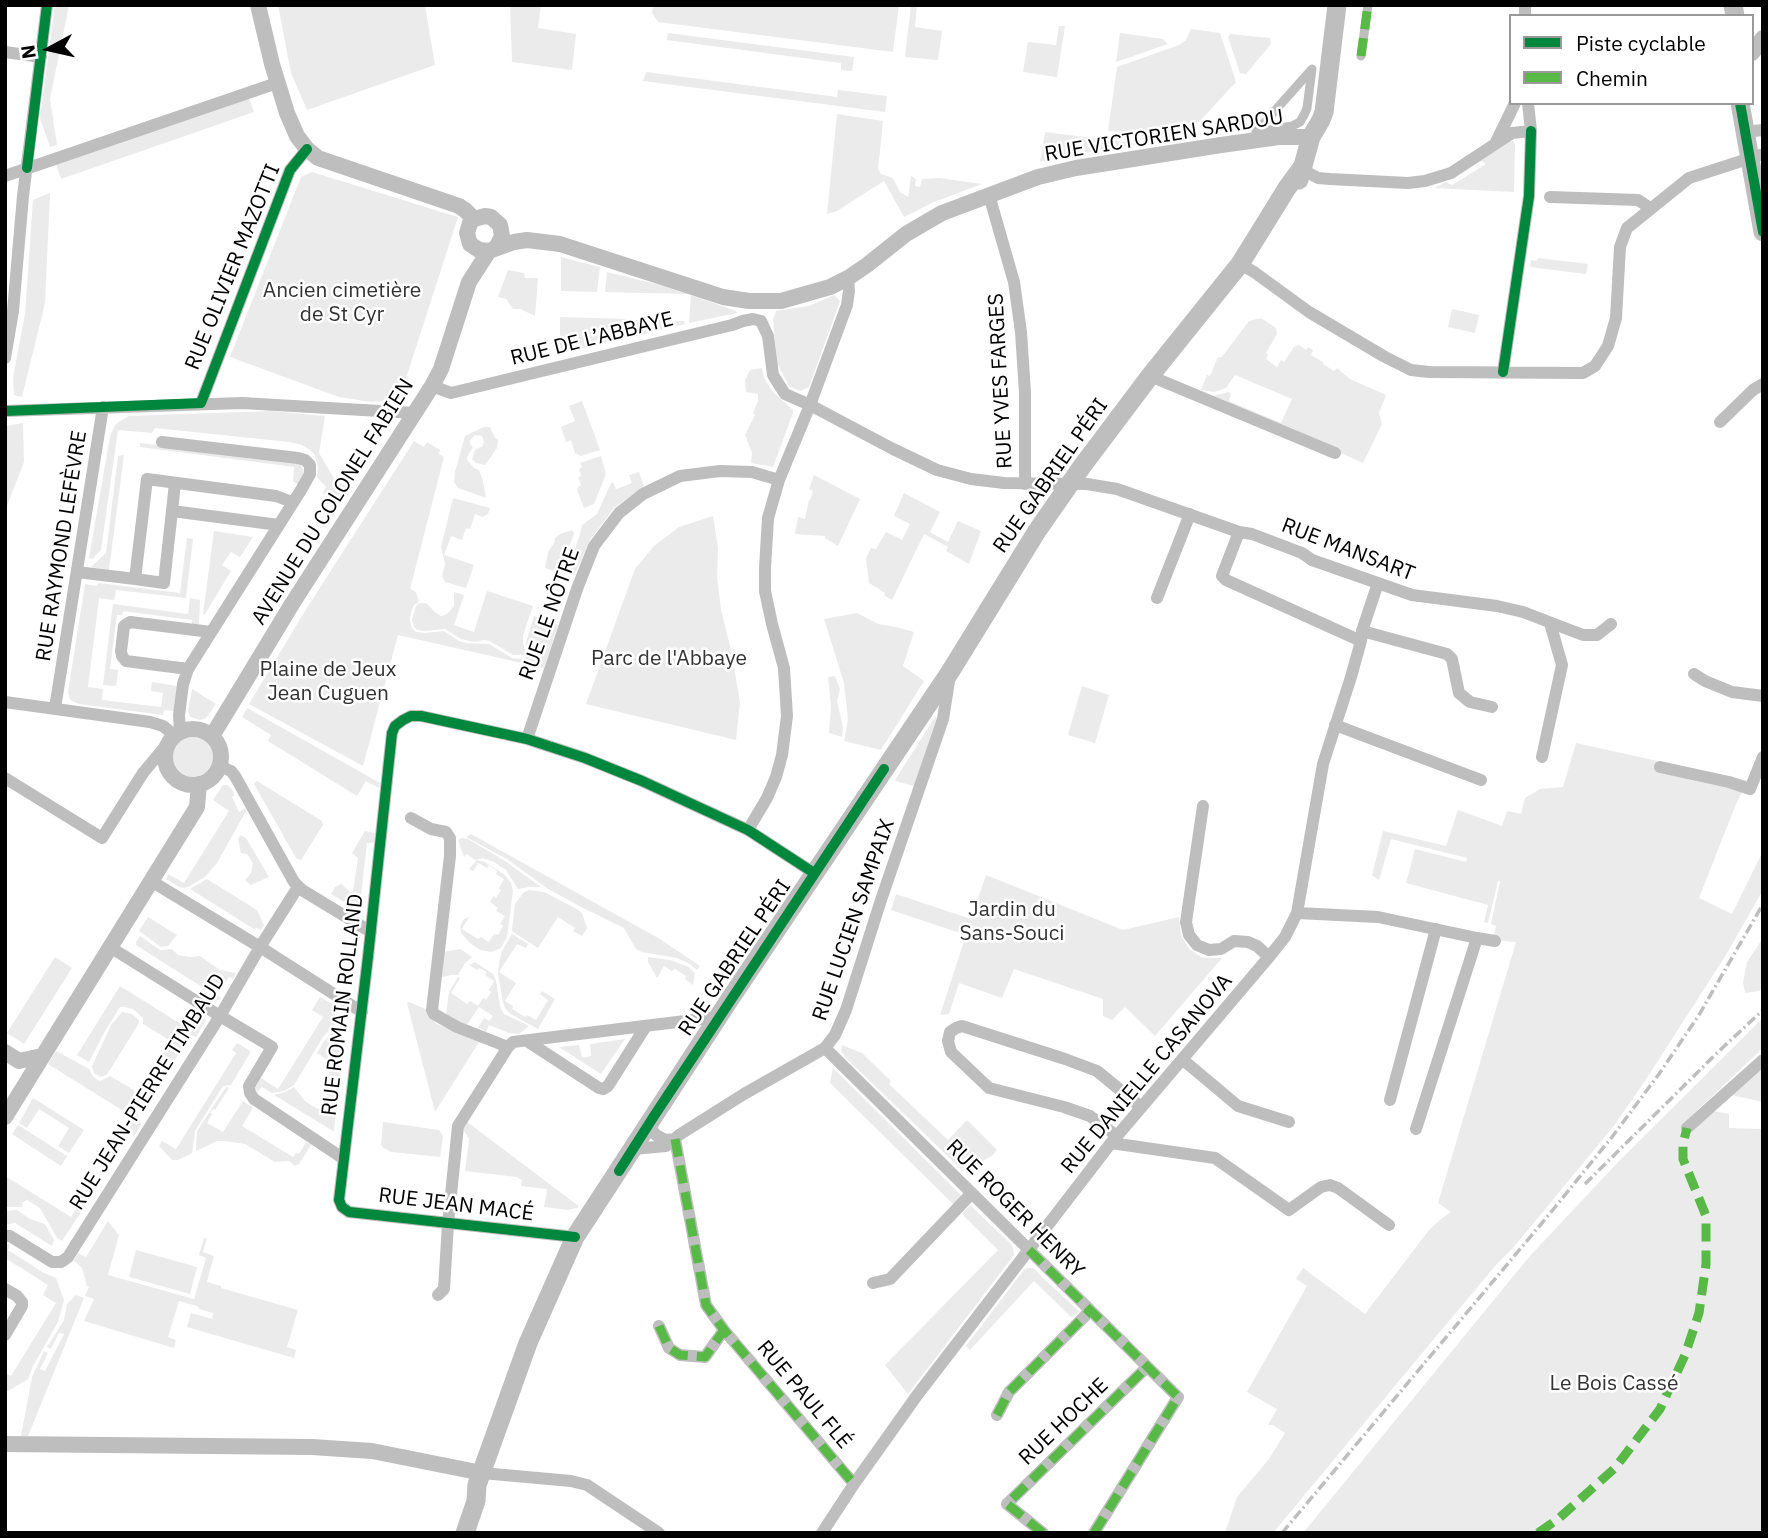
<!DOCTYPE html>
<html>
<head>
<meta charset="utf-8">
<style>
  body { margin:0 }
  #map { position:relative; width:1768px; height:1538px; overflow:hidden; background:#fff; font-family:"IBM Plex Sans",sans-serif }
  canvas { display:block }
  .frame { position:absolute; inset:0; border:7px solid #000; pointer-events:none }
  .legend { position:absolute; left:1509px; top:14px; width:245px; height:91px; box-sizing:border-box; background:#fff; border:2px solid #999; margin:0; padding:9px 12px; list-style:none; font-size:21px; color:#000 }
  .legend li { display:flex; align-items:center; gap:14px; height:35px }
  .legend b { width:35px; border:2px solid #999 }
  .north { position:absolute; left:14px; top:14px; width:70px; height:70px; -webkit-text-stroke:5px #fff; paint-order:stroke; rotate:262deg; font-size:19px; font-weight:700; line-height:28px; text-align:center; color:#000 }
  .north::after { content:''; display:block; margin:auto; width:24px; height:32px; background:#000; clip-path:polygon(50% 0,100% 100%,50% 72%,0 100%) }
</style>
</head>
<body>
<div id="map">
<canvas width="1768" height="1538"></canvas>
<div class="frame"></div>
<ul class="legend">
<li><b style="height:9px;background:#00873e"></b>Piste cyclable</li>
<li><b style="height:9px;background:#58b947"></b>Chemin</li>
</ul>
<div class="north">N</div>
</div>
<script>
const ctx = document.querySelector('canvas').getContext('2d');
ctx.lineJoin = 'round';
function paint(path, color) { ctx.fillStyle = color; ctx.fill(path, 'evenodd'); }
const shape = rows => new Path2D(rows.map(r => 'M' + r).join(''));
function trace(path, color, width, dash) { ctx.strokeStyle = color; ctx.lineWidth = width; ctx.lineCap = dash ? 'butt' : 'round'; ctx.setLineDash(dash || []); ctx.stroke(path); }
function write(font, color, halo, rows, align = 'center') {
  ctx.font = font + ' "IBM Plex Sans",sans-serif'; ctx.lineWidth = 5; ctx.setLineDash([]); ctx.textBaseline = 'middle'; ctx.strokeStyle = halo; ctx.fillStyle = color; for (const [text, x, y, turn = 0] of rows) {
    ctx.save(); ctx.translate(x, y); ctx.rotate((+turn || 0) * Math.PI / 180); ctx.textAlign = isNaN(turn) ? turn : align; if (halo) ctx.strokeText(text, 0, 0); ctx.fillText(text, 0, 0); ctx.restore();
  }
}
const green = shape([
  [55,5,69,5,50,99,57,145,50,147,40,118],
  [278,5,425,5,435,65,307,110,291,73],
  [510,5,541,5,538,28,576,34,572,70,512,62],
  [653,5,899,5,893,52,658,22,652,13],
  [911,5,917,5,915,27,942,31,938,60,905,57],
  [1059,26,1065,26,1057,77,1023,72,1028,42,1056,45],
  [1191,29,1220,33,1236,82,1199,122,1149,134,1108,131,1117,67,1179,45,1186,40],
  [668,33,854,57,852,71,841,70,841,63,667,40],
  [1120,33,1163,39,1168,44,1116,62],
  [1230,34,1270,38,1271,44,1246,74,1240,73,1228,37],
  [646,72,837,97,838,90,887,96,885,112,643,81],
  [249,98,254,112,61,179,56,164],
  [837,114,883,121,878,169,881,174,893,178,900,192,908,197,911,176,916,179,915,186,920,187,922,179,940,178,982,184,934,202,904,217,884,181,837,211,827,214],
  [1045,132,1140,144,1066,156,1040,162],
  [1513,141,1515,144,1514,192,1434,188,1446,182,1452,185,1486,164,1480,160,1507,142],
  [312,172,458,217,399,400,371,402,339,397,230,357,301,177],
  [50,193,45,303,22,397,14,395,13,378,25,314,33,200],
  [561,257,600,267,597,292,561,291],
  [1538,258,1588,264,1586,274,1530,267,1531,260,1537,261],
  [508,270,524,273,525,278,538,278,535,316,520,309,513,309,506,299,498,297],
  [607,272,664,286,687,294,605,292],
  [691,295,736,311,737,313,689,323],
  [834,295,840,301,809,387,800,391,789,386,777,363,773,320,776,311,809,306],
  [1452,309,1479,315,1475,333,1448,327],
  [560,317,627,319,627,338,560,353],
  [1261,318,1276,328,1277,334,1266,353,1268,355,1266,359,1277,367,1281,360,1284,362,1294,347,1299,345,1306,350,1308,347,1313,350,1311,355,1323,362,1323,364,1334,371,1337,368,1350,379,1386,395,1379,413,1382,424,1363,463,1212,396,1229,392,1231,394,1229,401,1281,423,1292,399,1235,375,1226,388,1214,392,1201,390,1207,375,1210,376,1218,357,1221,358,1249,321],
  [632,320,684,321,685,324,632,337],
  [762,368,764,378,773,392,793,410,793,413,773,467,751,463,752,453,745,435,755,415,753,413,758,401,758,394,746,392,745,380,750,370],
  [582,401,600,450,581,456,575,453,571,440,566,442,561,427,575,421,569,406],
  [272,411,325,416,319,453,336,482,353,487,341,505,323,493,326,487,317,477,318,467,315,455,310,450,302,445,289,442,155,428,152,433,118,430,101,550,92,559,89,558,110,436,115,425,120,421,129,416],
  [23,423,24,462,5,511,5,426],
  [484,427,490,427,495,438,498,440,497,448,485,465,476,463,472,459,474,453,476,449,482,447,484,442,482,436,475,435,470,440,470,444,473,448,468,455,467,460,474,468,479,470,483,481,486,498,458,488,454,482,455,472,465,436],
  [414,441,424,447,427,442,440,450,439,454,444,457,410,589,416,592,419,602,414,605,411,612,410,620,412,628,416,632,425,633,444,631,459,641,466,643,489,644,512,658,520,659,525,658,528,654,526,643,534,616,558,625,544,668,398,635,363,766,249,704,305,611],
  [140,443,300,463,304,472,298,485,293,481,294,467,140,447],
  [124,455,109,570,91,567,106,553,118,456],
  [601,456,606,474,594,504,584,508,577,490,578,487,581,485,578,477,581,476,579,469,582,467,580,463],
  [639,472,644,486,614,508,590,540,574,576,567,573,580,534,582,525,597,514,611,483,613,482,616,489,625,486,632,483,629,475],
  [814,475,860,499,838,546,825,538,825,536,795,534,798,517,805,519,809,500,810,500,813,491,809,489],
  [904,493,940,512,930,532,948,542,958,521,981,531,969,564,946,551,948,547,924,534,892,600,884,595,885,593,869,583,866,558,871,548,876,549,886,532,902,540,910,524,894,516],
  [453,498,490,508,488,514,483,517,475,514,470,529,466,528,462,540,451,536,444,555,474,565,466,588,445,582,442,576,445,564,441,547],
  [713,516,718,548,717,577,721,610,732,654,740,703,736,740,586,704,635,569,654,546,679,527],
  [572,530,574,533,560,573,545,568,548,552,554,543,555,538,560,534],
  [214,531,253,537,240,557,231,552,222,565,231,571,205,614,203,614],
  [187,538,193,539,186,598,116,590,114,600,99,598,88,687,103,689,102,700,161,707,163,693,151,691,152,682,177,686,174,711,164,710,163,715,79,704,72,701,70,699,68,692,85,584,97,586,99,583,180,593],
  [487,591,533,606,523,635,523,643,525,650,524,655,513,655,490,641,484,640,474,642,461,639,445,629,426,631,417,630,414,627,412,620,416,606,420,603,426,603,435,612,441,616,447,614,454,606,454,592,464,595,454,625,474,632],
  [190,598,200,600,199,625,192,624,192,620,123,611,122,615,117,615,110,669,118,670,116,686,103,685,113,604,188,614],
  [857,613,878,624,896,627,914,632,903,666,924,681,881,750,844,741,848,720,844,683,824,619],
  [835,676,840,689,837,701,843,727,842,737,829,733,831,707,828,677],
  [1082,686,1109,695,1095,743,1068,735],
  [192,689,216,704,206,718,200,720,190,717,188,711],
  [247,708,380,783,379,788,366,781,357,796,268,741,271,735,242,717],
  [935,717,937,717,914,786,895,781,895,780],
  '170 757a23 23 0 1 1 46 0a23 23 0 1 1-46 0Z',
  [1576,743,1748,781,1736,804,1699,898,1732,914,1763,851,1763,890,1726,955,1643,1084,1613,1127,1513,1248,1496,1265,1428,1346,1273,1533,1225,1533,1237,1497,1269,1459,1285,1433,1273,1425,1268,1425,1277,1409,1247,1392,1307,1286,1296,1279,1303,1268,1365,1314,1429,1230,1441,1219,1451,1212,1438,1203,1516,942,1493,940,1496,926,1491,924,1500,881,1498,881,1488,923,1484,922,1488,905,1406,883,1415,849,1466,862,1467,858,1391,839,1379,880,1372,875,1383,831,1446,846,1458,810,1502,826,1507,811,1521,814,1525,798,1540,789,1563,787],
  [257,781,322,821,323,825,301,860,296,858,254,784],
  [223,785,227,785,231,788,235,795,232,797,239,812,246,808,246,811,217,863,205,877,188,887,184,888,179,887,166,879,168,874,184,883,229,811,213,800],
  [365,831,375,833,374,843,367,843,360,904,357,910,331,894,335,887,341,884,350,892,353,891,358,858,352,853],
  [471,834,660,939,700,966,697,970,690,964,677,958,642,952,636,949,624,928,583,908,548,889,507,859,466,837],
  [241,835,246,838,269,877,251,885,245,880,251,873,253,863,247,854,241,853,238,839],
  [462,838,468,839,505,861,541,887,529,887,518,889,506,870,494,862,482,858,475,860,467,854,464,857,458,840],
  [477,860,485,862,505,875,511,883,513,891,507,937,501,948,491,952,480,950,470,943,461,933,460,927,464,919,469,917,462,929,478,939,481,937,489,942,494,934,498,935,503,926,500,924,505,916,496,911,498,908,490,902,493,896,496,898,501,890,499,888,504,879,496,874,497,871,489,865,487,868,478,863,473,871,469,869],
  [986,875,1123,930,1179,917,1181,935,1189,949,1201,957,1210,958,1222,958,1155,1036,1125,1007,1112,1020,1103,1016,1103,999,1014,969,1002,998,959,983,949,1014,940,1015,966,935,891,910,896,894,971,919],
  [207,879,257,910,264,925,261,930,257,928,254,929,190,889],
  [529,890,544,892,577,909,582,913,587,928,582,936,573,931,575,928,558,917,538,948,513,932,512,930,515,904,524,892],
  [148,917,177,935,168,946,161,947,139,931],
  [512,934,528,944,526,948,517,944,499,972,516,983,505,1001,513,1006,512,1009,525,1017,527,1015,536,1020,548,1000,540,994,542,991,555,999,538,1029,509,1013,505,1008,503,1002,498,974,499,963,502,951],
  [140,936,160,950,172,949,178,955,190,957,200,956,220,970,236,973,233,979,229,977,217,995,221,998,219,1000,212,1002,210,1000,213,994,136,945,136,942],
  [1763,938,1763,988,1759,991,1745,993,1743,982,1747,962],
  [460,949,472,957,465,963,458,975,451,975,442,977,444,952],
  [55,957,72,968,24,1044,7,1033],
  [648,957,670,960,689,967,695,974,693,985,685,979,686,976,675,969,672,971,664,966,657,978,648,962],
  [475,962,493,974,496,981,500,1006,504,1014,529,1026,519,1034,509,1033,489,1025,486,1032,478,1027,484,1018,489,1021,493,1016,479,1007,466,1026,446,1014,449,992,458,977,460,978,451,993,467,1004,470,1001,478,1006,483,998,486,1000,491,992,489,990,494,981,485,975,487,972,479,968,477,970,469,965],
  [120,986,192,1031,202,1015,206,1020,196,1037,191,1035,169,1040,143,1024,143,1018,133,1009,125,1007,120,1007,105,1031,89,1062,77,1055],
  [320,997,340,1009,334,1017,339,1020,323,1037,294,1085,284,1091,272,1093,262,1087,257,1092,256,1087,261,1078,278,1089,323,1017,312,1010],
  [409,1002,430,1011,435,1023,479,1042,435,1112,407,1003],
  [122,1012,132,1014,139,1020,139,1023,110,1070,106,1075,100,1077,94,1073,92,1066,111,1025],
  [1763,1018,1763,1048,1687,1120,1713,1111,1729,1114,1729,1128,1763,1129,1763,1533,1303,1533,1529,1257,1618,1162],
  [345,1020,334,1131,333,1131,274,1095,285,1092,294,1087,305,1101,316,1108,321,1110,324,1109,328,1100,330,1079,326,1060,322,1056,317,1053,324,1041],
  [189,1037,141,1114,138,1093,170,1042],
  [625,1039,601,1074,559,1047,579,1045,582,1058,591,1056,590,1044],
  [237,1043,249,1050,250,1053,231,1085,223,1086,195,1131,192,1153,178,1160,172,1160,159,1146,162,1141,176,1149,236,1053,232,1050],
  [842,1045,862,1053,891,1081,889,1084,948,1140,967,1120,997,1150,992,1156,963,1171,847,1059,841,1051],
  [56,1051,89,1069,93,1077,100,1081,110,1076,134,1090,138,1116,140,1118,141,1125,134,1136,125,1130,133,1117,48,1064],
  [1763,1064,1763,1102,1731,1095],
  [833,1068,962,1196,954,1205,830,1083],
  [227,1087,229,1088,215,1110,213,1109,210,1113,212,1114,207,1123,223,1132,243,1101,253,1108,242,1126,293,1157,296,1153,299,1154,306,1142,311,1145,299,1164,295,1166,289,1161,275,1162,245,1144,225,1141,217,1141,196,1151,197,1131,224,1090],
  [33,1098,84,1130,69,1153,58,1146,69,1128,39,1109,27,1128,19,1123],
  [466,1121,580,1207,568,1210,544,1207,547,1189,521,1186,522,1180,517,1177,465,1171,469,1139,463,1129],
  [383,1122,439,1130,443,1136,440,1157,391,1152,384,1148,381,1145],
  [18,1125,67,1156,61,1166,12,1134],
  [5,1176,71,1217,80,1203,85,1206,62,1241,57,1238,40,1208,27,1200,22,1203,23,1207,5,1207],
  [970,1205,1010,1243,1013,1248,1014,1255,908,1394,885,1365,998,1250,962,1214],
  [17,1210,30,1219,45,1224,54,1240,52,1246,15,1223,5,1225,5,1211],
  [108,1221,119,1235,108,1275,194,1299,206,1258,199,1255,204,1238,207,1238,203,1252,214,1256,207,1282,221,1286,221,1288,298,1310,287,1347,296,1350,294,1358,187,1327,191,1313,212,1319,213,1313,199,1309,197,1306,179,1301,168,1337,176,1340,174,1348,84,1321,94,1299,85,1296,89,1287,87,1286,82,1268,74,1261,78,1253,86,1257],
  [6,1244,10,1245,8,1250,44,1273,56,1278,64,1300,58,1322,33,1366,28,1379,8,1391,5,1391,5,1373,11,1376,56,1303,43,1295,48,1285,5,1258],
  [136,1250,197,1267,190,1294,129,1277],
  [1027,1268,1034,1268,1043,1278,1080,1312,1071,1317,1034,1281,970,1350,966,1346,1023,1271],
  [76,1295,84,1298,28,1436,21,1436,32,1377,44,1351,48,1353,40,1369,45,1371,64,1334,59,1333,51,1349,47,1347,64,1320,67,1304]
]);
const pedestrian = shape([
  [1361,56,1368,5],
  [1312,69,1307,108,1305,113,1300,122,1292,126,1256,132,1312,69]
]);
const minor = shape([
  [1525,5,1525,16],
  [5,52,41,57],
  [1745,132,1763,130],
  [1496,142,1515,103],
  [1301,169,1318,178,1330,179,1408,183,1425,181,1451,173,1512,133,1531,131],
  [5,176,277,83],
  [989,195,1014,282,1021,332,1025,393,1025,484],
  [1550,197,1638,200,1650,208],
  [1240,264,1254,272,1309,312,1385,357,1411,370,1429,372,1583,373,1595,366,1608,346,1616,318,1620,247,1627,228,1689,178,1760,155],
  [761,321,768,336,773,375,785,394,810,405,893,449,937,470,971,479,1004,483,1087,484,1117,489,1239,532,1252,534,1302,553,1312,560,1412,595,1497,606,1523,612,1583,635,1597,635,1611,624],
  [5,358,13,311,23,196,47,5],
  [1503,372,1529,196,1531,131,1528,103],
  [1150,376,1335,453],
  [432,386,451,393,732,325,743,321,753,319,761,321],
  [201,403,290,170,307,149],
  [5,411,242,403,414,413],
  [1720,422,1753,390,1763,384],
  [162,442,298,458,305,460,310,465,310,474,301,490,188,669,183,684,179,715,180,731],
  [172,511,175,483],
  [279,525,172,511,164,583,135,579,147,479,276,496,292,502],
  [1239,532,1222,576,1226,580,1361,641],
  [77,572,135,579],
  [1157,598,1190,514],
  [1362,631,1447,654,1452,659,1459,693,1470,702,1492,707],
  [188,669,126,661,122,656,121,651,124,626,130,622,211,632],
  [1694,674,1705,681,1732,692,1763,696],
  [5,702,150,722,163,726,174,735],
  [55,708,103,407],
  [1335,725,1481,780],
  [527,739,577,589,594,546,619,513,643,494,680,476,720,471,752,472,779,480],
  [1542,757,1562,665,1550,623],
  [219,766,231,771,235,776,294,882,302,890,371,932],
  [1660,767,1729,782,1750,789,1763,757],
  [5,778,102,838,143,773,168,743],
  [1203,806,1186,922,1189,935,1197,945,1209,950,1221,949,1234,941,1248,942,1257,946,1269,957],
  [411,818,431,829,446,832,450,838,450,856,432,1010,434,1014,457,1027,508,1047],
  [748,830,767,798,776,777,782,755,787,716,784,668,772,624,765,591,765,568,768,518,779,480,810,405,847,305,849,291,848,278],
  [151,881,260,947,362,1012],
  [1297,913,1378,917,1477,938,1416,1129],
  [1477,938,1495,941],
  [110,947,220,1016,272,1047,249,1086,250,1093,254,1099,344,1159],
  [527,1041,599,1088,603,1089,608,1086,646,1026],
  [825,1048,1178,1397,1094,1533],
  [1182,1059,1238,1106,1289,1122],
  [1390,1100,1436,929],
  [650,1121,651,1129,656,1135,665,1140,675,1139],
  [1687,1128,1763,1060],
  [1117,1136,1090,1116,1064,1107,989,1088,951,1052,948,1041,950,1032,956,1028,962,1026,1065,1059,1097,1071,1141,1107],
  [675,1139,706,1305,724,1330,854,1484],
  [1111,1143,1215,1158,1289,1210,1321,1187,1330,1185,1338,1188,1389,1225],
  [633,1149,666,1146,679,1135,744,1094,825,1048,835,1035,846,1010,881,900,943,719,950,675],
  [5,1236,10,1236,52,1262,61,1262,68,1257,220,1016,260,947,298,887],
  [575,1237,349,1212,342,1207,339,1200,368,957,392,733,395,726,403,720,411,716,421,716,527,739,585,758,642,781,748,830,814,873],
  [873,1283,890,1279,972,1193],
  [5,1289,17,1296,22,1302,22,1306,5,1335],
  [438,1295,444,1289,448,1224,458,1126,508,1047,513,1042,710,1018,718,1019],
  [659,1326,669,1348,680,1355,705,1357,724,1330],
  [997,1415,1009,1392,1090,1311],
  [482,1473,571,1481,587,1485,659,1533],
  [822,1533,854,1484,918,1394,1111,1143,1269,957,1285,937,1297,913,1323,764,1351,677,1361,641,1362,631,1378,583],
  [1043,1533,1007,1504,1147,1367]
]);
const tertiary = shape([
  [258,5,272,64,287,113,297,136,307,149,318,158,459,206,465,210,474,219],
  [1752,53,1763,38],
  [494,249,497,246,502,236,500,225,491,217,485,216,474,219,470,223,467,233,470,244,479,250,489,251,514,242,527,240,560,244,723,297,749,301,781,301,830,287,848,278,867,265,906,234,942,213,1038,177,1076,168,1221,145,1279,137,1311,137],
  '165 757a28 28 0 1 1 56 0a28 28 0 1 1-56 0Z',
  [212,736,292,604,432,386,441,369,469,282,489,251],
  [5,1052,19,1061,42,1056],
  [5,1117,197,807,199,784],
  [5,1444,312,1447,372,1451,482,1473]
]);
const primary = shape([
  [1733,5,1735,16],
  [1740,103,1763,232],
  [1299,180,1311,137,1321,120,1324,112,1337,5],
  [465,1533,476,1501,477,1485,528,1343,575,1237,728,1002,950,672,1037,531,1083,465,1150,376,1240,264,1287,188,1301,169]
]);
const rail = shape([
  [1585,1184,1718,1052,1763,1010],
  [1282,1533,1552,1211,1612,1137,1659,1074,1699,1015,1763,904]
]);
const quiet = shape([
  [1361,56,1368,5],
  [675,1139,706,1305,724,1330,854,1484],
  [1029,1250,1178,1397,1094,1533],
  [659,1326,669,1348,680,1355,705,1357,724,1330],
  [997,1415,1009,1392,1090,1311],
  [1043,1533,1007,1504,1147,1367],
  [1538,1533,1558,1519,1615,1468,1660,1409,1685,1355,1699,1313,1706,1264,1706,1216,1683,1159,1683,1144,1687,1128]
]);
const cycleway = shape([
  [1740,103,1763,232],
  [27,168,47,5],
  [1503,372,1529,196,1531,131],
  [5,411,201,403,290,170,307,149],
  [619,1171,654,1116,884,769],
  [575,1237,349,1212,342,1207,339,1200,368,957,392,733,395,726,403,720,411,716,421,716,527,739,585,758,642,781,748,830,814,873]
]);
const streetNames = [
  ["RUE VICTORIEN SARDOU",1164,136,-9],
  ["RUE OLIVIER MAZOTTI",233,267,-68],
  ["RUE DE L’ABBAYE",592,339,-14],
  ["RUE YVES FARGES",1001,381,-93],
  ["RUE GABRIEL PÉRI",1051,476,-55],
  ["AVENUE DU COLONEL FABIEN",333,502,-58],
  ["RUE RAYMOND LEFÈVRE",62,546,-81],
  ["RUE MANSART",1348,550,21],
  ["RUE LE NÔTRE",550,614,-70],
  ["RUE LUCIEN SAMPAIX",854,920,-71],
  ["RUE GABRIEL PÉRI",735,958,-56],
  ["RUE ROMAIN ROLLAND",343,1005,-83],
  ["RUE DANIELLE CASANOVA",1147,1074,-50],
  ["RUE JEAN-PIERRE TIMBAUD",148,1092,-58],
  ["RUE JEAN MACÉ",456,1205,7],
  ["RUE ROGER HENRY",1015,1209,45],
  ["RUE PAUL FLÉ",804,1395,50],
  ["RUE HOCHE",1064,1422,-44]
];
const parkNames = [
  ["Ancien cimetière",342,291],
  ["de St Cyr",342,315],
  ["Parc de l'Abbaye",669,659],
  ["Plaine de Jeux",328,670],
  ["Jean Cuguen",328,694],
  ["Jardin du",1012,910],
  ["Sans-Souci",1012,934],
  ["Le Bois Cassé",1614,1384]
];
paint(green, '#ebebeb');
trace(pedestrian, '#bebebe', 9);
trace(minor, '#bebebe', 12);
trace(tertiary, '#bebebe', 16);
trace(primary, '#bebebe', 19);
trace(rail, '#bebebe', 3.5, [10, 3.5, 2, 3.5]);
trace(quiet, '#58b947', 9, [18, 9]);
trace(cycleway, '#00873e', 10);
write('21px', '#000', '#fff', streetNames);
write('21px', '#323232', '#fff', parkNames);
</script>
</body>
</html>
